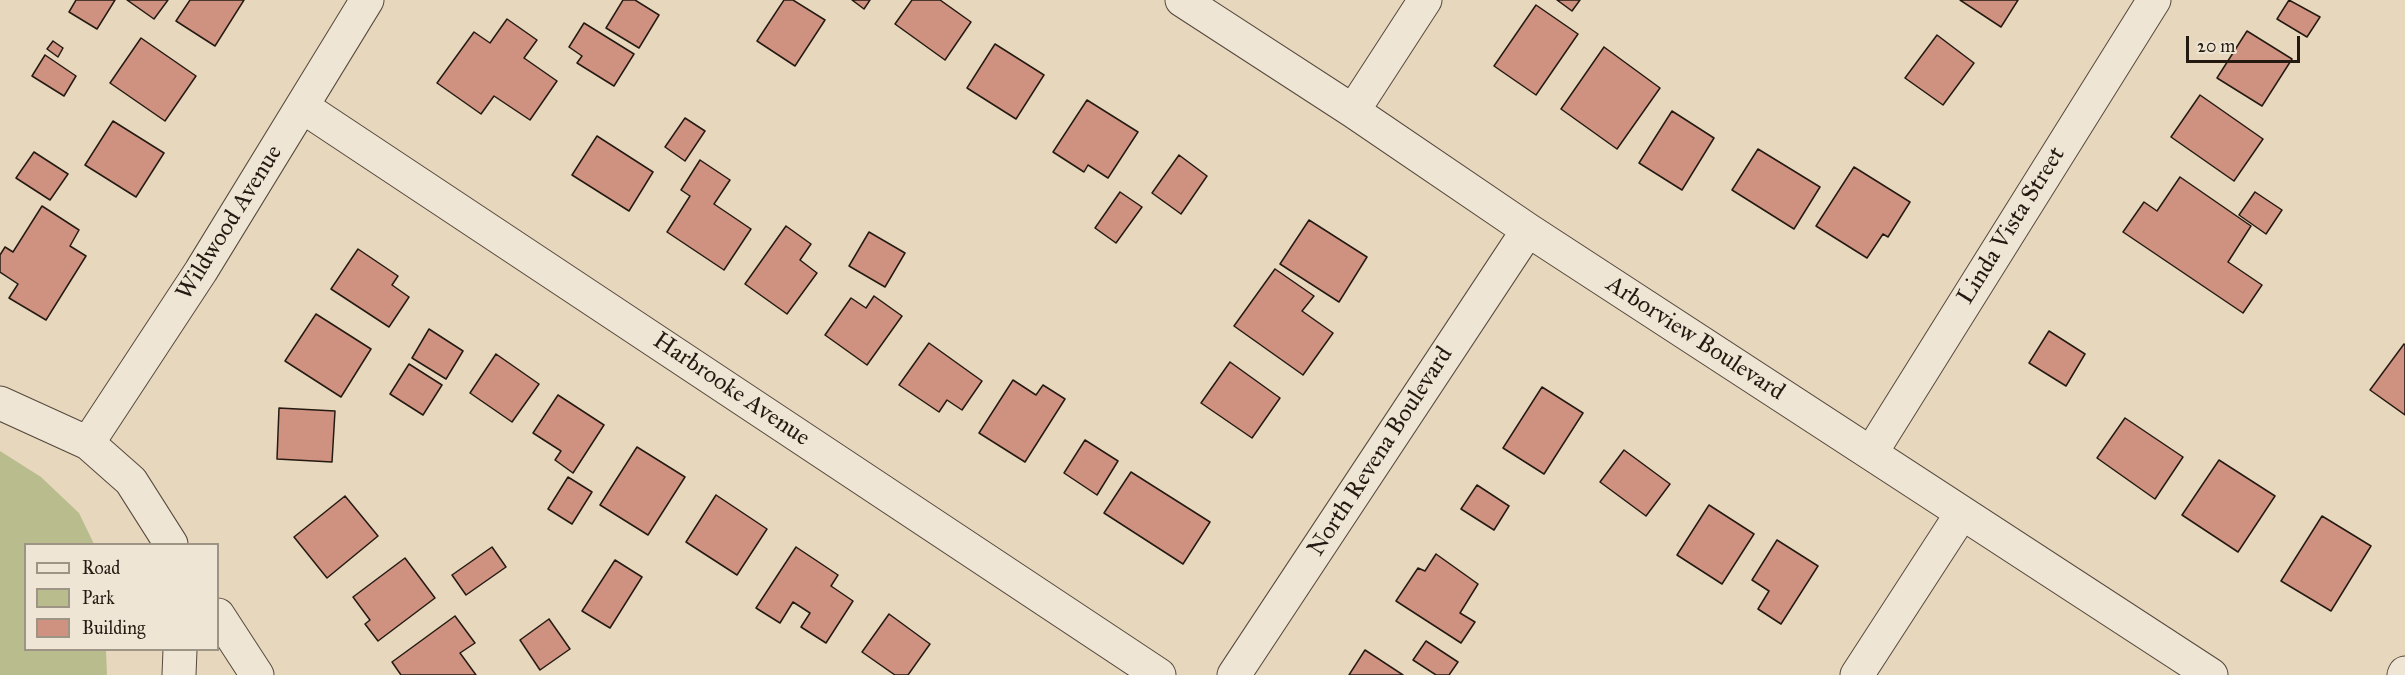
<!DOCTYPE html>
<html>
<head>
<meta charset="utf-8">
<style>
  body { margin:0 }
  #map { position:relative; width:2405px; height:675px; overflow:hidden; background:#e7d7bd; font-family:"IM FELL Great Primer",serif }
  canvas { display:block }
  .legend { position:absolute; left:24px; top:543px; width:195px; height:108px; box-sizing:border-box; background:#efe5d4; border:2px solid #9e9486; margin:0; padding:8px 10px; list-style:none; font-size:18px; color:#241a12 }
  .legend li { display:flex; align-items:center; gap:12px; height:30px }
  .legend b { width:30px; border:2px solid #9e9486 }
  .scale { position:absolute; left:2186px; top:36px; width:114px; height:27px; box-sizing:border-box; border:3px solid #241a12; border-top:0; padding-left:8px; font-size:18px; line-height:21px; white-space:nowrap; color:#241a12; -webkit-text-stroke:4px #efe5d4; paint-order:stroke }
</style>
</head>
<body>
<div id="map">
<canvas width="2405" height="675"></canvas>
<ul class="legend">
<li><b style="height:8px;background:#efe5d4"></b>Road</li>
<li><b style="height:16px;background:#b9bd8e"></b>Park</li>
<li><b style="height:16px;background:#cf9281"></b>Building</li>
</ul>
<div class="scale">20 m</div>
</div>
<script>
const ctx = document.querySelector('canvas').getContext('2d');
ctx.lineJoin = 'round';
function paint(path, color) { ctx.fillStyle = color; ctx.fill(path, 'evenodd'); }
const shape = rows => new Path2D(rows.map(r => 'M' + r).join(''));
function trace(path, color, width, dash) { ctx.strokeStyle = color; ctx.lineWidth = width; ctx.lineCap = dash ? 'butt' : 'round'; ctx.setLineDash(dash || []); ctx.stroke(path); }
function write(font, color, halo, rows, align = 'center') {
  ctx.font = font + ' "IM FELL Great Primer",serif'; ctx.lineWidth = 6; ctx.setLineDash([]); ctx.textBaseline = 'middle'; ctx.strokeStyle = halo; ctx.fillStyle = color; for (const [text, x, y, turn = 0] of rows) {
    ctx.save(); ctx.translate(x, y); ctx.rotate((+turn || 0) * Math.PI / 180); ctx.textAlign = isNaN(turn) ? turn : align; if (halo) ctx.strokeText(text, 0, 0); ctx.fillText(text, 0, 0); ctx.restore();
  }
}
const green = shape([
  [0,451,41,477,79,513,94,544,26,544,26,650,106,650,107,675,0,675]
]);
const building = shape([
  [76,0,115,0,97,29,69,12,76,0],
  [127,0,168,0,154,19,127,0],
  [190,0,244,0,215,46,176,21,190,0],
  [623,0,635,0,659,15,639,48,606,28,623,0],
  [784,0,793,0,825,20,795,66,757,41,784,0],
  [852,0,870,0,864,9,852,0],
  [912,0,940,0,971,22,945,60,895,24,912,0],
  [1557,0,1580,0,1572,11,1557,0],
  [1960,0,2018,0,2001,27,1960,0],
  [2289,0,2320,17,2307,37,2277,19,2289,0],
  [1536,5,1578,34,1536,95,1494,66,1536,5],
  [507,19,537,40,524,58,557,81,530,120,494,96,481,114,437,83,474,32,490,43,507,19],
  [584,23,634,54,614,86,577,63,582,56,569,47,584,23],
  [2247,31,2292,59,2262,106,2217,78,2247,31],
  [1937,35,1974,63,1943,105,1905,78,1937,35],
  [141,38,196,76,165,121,110,83,141,38],
  [53,41,63,48,58,57,47,49,53,41],
  [995,44,1044,75,1016,119,967,88,995,44],
  [1604,47,1660,88,1617,149,1561,109,1604,47],
  [45,55,76,76,64,96,32,76,45,55],
  [2200,95,2263,139,2234,181,2171,137,2200,95],
  [1087,100,1138,132,1108,178,1088,165,1084,172,1053,152,1087,100],
  [1672,111,1714,138,1682,190,1639,163,1672,111],
  [685,118,705,131,685,161,665,147,685,118],
  [113,121,164,153,136,197,85,165,113,121],
  [597,136,653,172,629,211,572,175,597,136],
  [1758,149,1820,187,1794,229,1732,190,1758,149],
  [34,152,68,174,50,200,16,178,34,152],
  [1179,155,1207,176,1181,214,1152,193,1179,155],
  [700,160,730,180,714,204,751,229,724,270,667,232,690,196,681,190,700,160],
  [1854,167,1910,202,1888,237,1883,234,1867,258,1816,226,1854,167],
  [2180,177,2251,226,2228,262,2262,285,2243,313,2123,232,2144,202,2157,211,2180,177],
  [1120,192,1142,207,1116,243,1095,228,1120,192],
  [2255,192,2282,210,2266,234,2239,215,2255,192],
  [42,206,79,230,70,246,86,256,46,320,9,298,18,284,0,272,0,255,5,247,13,252,42,206],
  [1309,220,1367,257,1339,302,1280,264,1309,220],
  [786,226,811,244,800,260,817,273,787,314,745,284,786,226],
  [869,232,905,253,885,287,849,266,869,232],
  [358,249,398,276,392,285,409,297,389,327,331,289,358,249],
  [1275,269,1314,296,1302,311,1333,333,1303,375,1234,326,1275,269],
  [874,296,902,316,867,365,825,335,851,298,866,308,874,296],
  [316,314,371,349,341,397,285,361,316,314],
  [429,329,463,351,446,379,412,358,429,329],
  [2049,331,2085,354,2066,386,2029,363,2049,331],
  [929,343,982,381,962,410,947,400,939,412,899,385,929,343],
  [2404,344,2405,345,2405,415,2370,390,2404,344],
  [496,354,539,384,512,422,470,393,496,354],
  [1230,362,1280,398,1252,438,1201,403,1230,362],
  [409,364,442,385,423,415,390,394,409,364],
  [1013,380,1036,395,1043,385,1065,399,1025,462,979,433,1013,380],
  [1542,387,1583,413,1544,474,1503,448,1542,387],
  [558,395,604,425,573,473,555,460,561,451,533,433,558,395],
  [279,408,335,411,332,462,277,459,279,408],
  [2125,418,2183,457,2155,499,2097,458,2125,418],
  [1085,440,1118,461,1097,495,1064,473,1085,440],
  [637,447,685,477,648,535,600,505,637,447],
  [1624,450,1670,484,1646,516,1600,482,1624,450],
  [2219,460,2275,496,2238,552,2182,515,2219,460],
  [1131,472,1210,522,1183,564,1104,513,1131,472],
  [568,477,592,492,572,524,548,509,568,477],
  [1477,485,1509,506,1494,530,1461,509,1477,485],
  [716,495,767,529,737,575,686,542,716,495],
  [345,496,378,536,327,578,294,537,345,496],
  [1709,505,1754,534,1722,584,1677,555,1709,505],
  [2322,516,2371,546,2331,611,2281,581,2322,516],
  [1777,540,1818,566,1781,624,1758,609,1769,591,1752,580,1777,540],
  [492,547,506,567,466,595,452,575,492,547],
  [796,547,838,575,831,586,853,601,826,643,801,627,810,613,793,602,780,623,756,608,796,547],
  [1436,554,1478,584,1460,613,1475,622,1461,643,1396,601,1418,568,1425,571,1436,554],
  [405,558,435,598,378,641,365,624,370,620,353,597,405,558],
  [615,560,642,577,610,628,582,611,615,560],
  [889,614,930,644,908,675,895,675,862,652,889,614],
  [455,616,475,643,460,653,476,675,401,675,392,662,455,616],
  [549,619,570,649,540,670,520,640,549,619],
  [1426,641,1458,662,1449,675,1436,675,1413,660,1426,641],
  [1365,650,1403,675,1349,675,1365,650]
]);
const minor = shape([
  [1182,0,1353,111,1528,230,2211,675],
  [303,107,1159,675],
  [1353,111,1425,0],
  [0,403,88,443,131,481,171,544],
  [88,443,201,271,367,0],
  [1871,453,2154,0],
  [218,615,257,675],
  [179,675,180,650],
  [1234,675,1528,230],
  [1857,675,1962,513],
  [2404,675,2405,673]
]);
const streetNames = [
  ["Wildwood Avenue",230,223,-58],
  ["Linda Vista Street",2012,226,-58],
  ["Arborview Boulevard",1695,339,33],
  ["Harbrooke Avenue",731,390,34],
  ["North Revena Boulevard",1381,452,-57]
];
paint(green, '#b9bd8e');
paint(building, '#cf9281');
trace(building, '#241a12', 1.5);
trace(minor, '#55493d', 35);
trace(minor, '#efe5d4', 33);
write('24px', '#241a12', '#efe5d4', streetNames);
</script>
</body>
</html>
